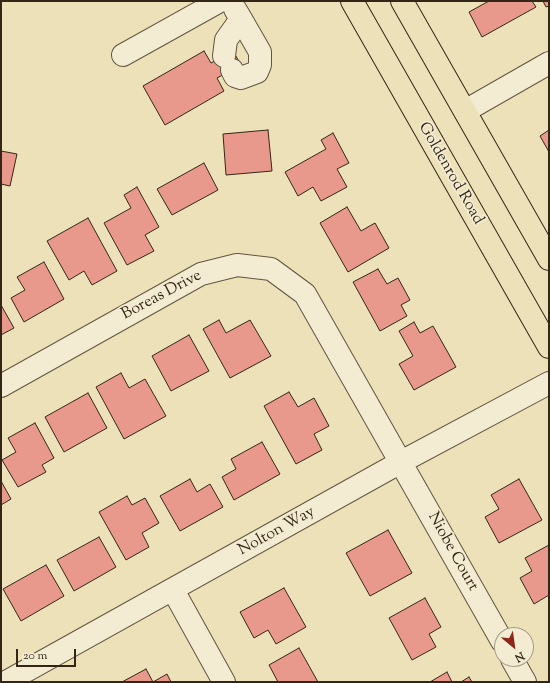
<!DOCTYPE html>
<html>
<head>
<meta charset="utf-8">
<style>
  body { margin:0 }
  #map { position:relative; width:550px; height:683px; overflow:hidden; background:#ede1b9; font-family:"Sorts Mill Goudy",serif }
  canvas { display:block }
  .frame { position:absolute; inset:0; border:2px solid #342616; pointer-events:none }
  .north { position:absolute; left:494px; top:627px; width:40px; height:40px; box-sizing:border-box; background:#f3ecd2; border:1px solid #a79d87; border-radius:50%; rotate:151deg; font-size:11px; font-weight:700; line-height:16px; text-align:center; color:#342616 }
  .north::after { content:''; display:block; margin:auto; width:14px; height:18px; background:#8f2418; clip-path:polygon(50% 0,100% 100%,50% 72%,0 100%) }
  .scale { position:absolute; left:16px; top:649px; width:60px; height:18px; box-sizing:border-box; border:2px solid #342616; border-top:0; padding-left:5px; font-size:12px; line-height:14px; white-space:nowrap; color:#342616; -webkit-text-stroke:3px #f3ecd2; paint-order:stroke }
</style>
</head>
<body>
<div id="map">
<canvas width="550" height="683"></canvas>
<div class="frame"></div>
<div class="north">N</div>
<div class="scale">20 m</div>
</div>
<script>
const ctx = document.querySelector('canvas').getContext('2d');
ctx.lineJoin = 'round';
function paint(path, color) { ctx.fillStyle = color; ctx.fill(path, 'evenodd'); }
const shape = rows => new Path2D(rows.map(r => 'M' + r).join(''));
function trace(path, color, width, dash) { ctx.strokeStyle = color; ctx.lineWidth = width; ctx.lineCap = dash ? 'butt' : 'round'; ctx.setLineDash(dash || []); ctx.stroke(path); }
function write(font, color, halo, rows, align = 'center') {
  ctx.font = font + ' "Sorts Mill Goudy",serif'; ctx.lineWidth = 3.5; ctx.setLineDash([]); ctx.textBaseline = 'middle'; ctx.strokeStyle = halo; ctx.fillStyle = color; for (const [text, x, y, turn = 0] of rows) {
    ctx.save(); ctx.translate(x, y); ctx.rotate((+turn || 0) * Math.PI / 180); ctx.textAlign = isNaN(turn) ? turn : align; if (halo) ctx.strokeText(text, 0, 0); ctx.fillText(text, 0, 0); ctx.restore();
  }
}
const building = shape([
  [489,1,532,1,536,7,482,37,469,12,489,1],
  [543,1,549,1,549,6,546,7,543,1],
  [204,51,211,63,233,51,241,65,217,78,224,91,165,125,143,86,204,51],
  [268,130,272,171,226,175,223,134,268,130],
  [549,130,549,152,540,136,549,130],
  [333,133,349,163,337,169,347,187,321,201,313,187,298,196,285,172,326,149,321,140,333,133],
  [1,151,17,154,10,186,1,184,1,151],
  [204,163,218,190,172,215,157,189,204,163],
  [137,187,159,227,145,235,154,251,127,265,104,223,131,208,124,195,137,187],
  [347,207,361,231,375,223,389,248,348,272,320,223,347,207],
  [88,218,117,271,92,285,84,271,69,280,47,241,88,218],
  [44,262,64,299,24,322,11,298,25,290,17,277,44,262],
  [378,269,387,284,398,278,410,300,401,305,407,316,380,331,353,282,378,269],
  [1,305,14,328,1,335,1,305],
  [219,320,226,333,250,320,271,356,230,378,203,329,219,320],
  [414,322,420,333,433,326,456,367,414,390,399,364,413,356,399,331,414,322],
  [189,335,209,371,171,391,152,356,189,335],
  [121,373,129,388,145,379,166,416,124,439,96,387,121,373],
  [289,392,298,407,314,398,329,426,314,434,322,450,296,464,264,406,289,392],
  [88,393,107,428,64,452,45,417,88,393],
  [35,423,54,458,42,465,46,472,18,487,2,460,16,452,8,438,35,423],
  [262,442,280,474,234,500,222,477,236,469,231,459,262,442],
  [190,479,197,492,210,484,223,507,180,531,160,496,190,479],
  [519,479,542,520,499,543,485,517,499,509,491,495,519,479],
  [1,481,11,499,1,505,1,481],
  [127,496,132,505,145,498,159,523,142,533,149,547,126,560,99,512,127,496],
  [388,530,412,573,370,596,346,553,388,530],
  [99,537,116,567,74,591,57,560,99,537],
  [549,545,549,595,534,604,520,578,532,571,525,558,549,545],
  [46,565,64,596,21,621,3,589,46,565],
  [284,588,306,627,276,644,268,630,254,638,240,612,284,588],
  [425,598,441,627,429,634,436,647,412,660,389,618,425,598],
  [299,648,318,682,278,682,269,665,299,648],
  [146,669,153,682,167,674,171,682,122,682,146,669],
  [447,672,452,682,430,682,447,672],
  [469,677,472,682,461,682,469,677]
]);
const minor = shape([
  [123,55,220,1],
  [224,56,226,40,241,19,235,9],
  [232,70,235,76,241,78,257,72,260,65,260,52,241,19],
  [465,111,549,63],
  [1,386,201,274,237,265,271,269,305,294,502,641],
  [173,590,224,682],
  [512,659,525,682],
  [6,682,401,462,549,383]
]);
const major = shape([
  [352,1,549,347],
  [402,1,549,259]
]);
const streetNames = [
  ["Goldenrod Road",450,174,60],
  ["Boreas Drive",162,296,-28],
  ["Nolton Way",277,532,-29],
  ["Niobe Court",452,552,61]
];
paint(building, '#e8998c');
trace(building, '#342616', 1);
trace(minor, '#62553f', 24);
trace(major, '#342616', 24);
trace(minor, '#f3ecd2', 22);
trace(major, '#ede1b9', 22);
write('16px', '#342616', '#f3ecd2', streetNames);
</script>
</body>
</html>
